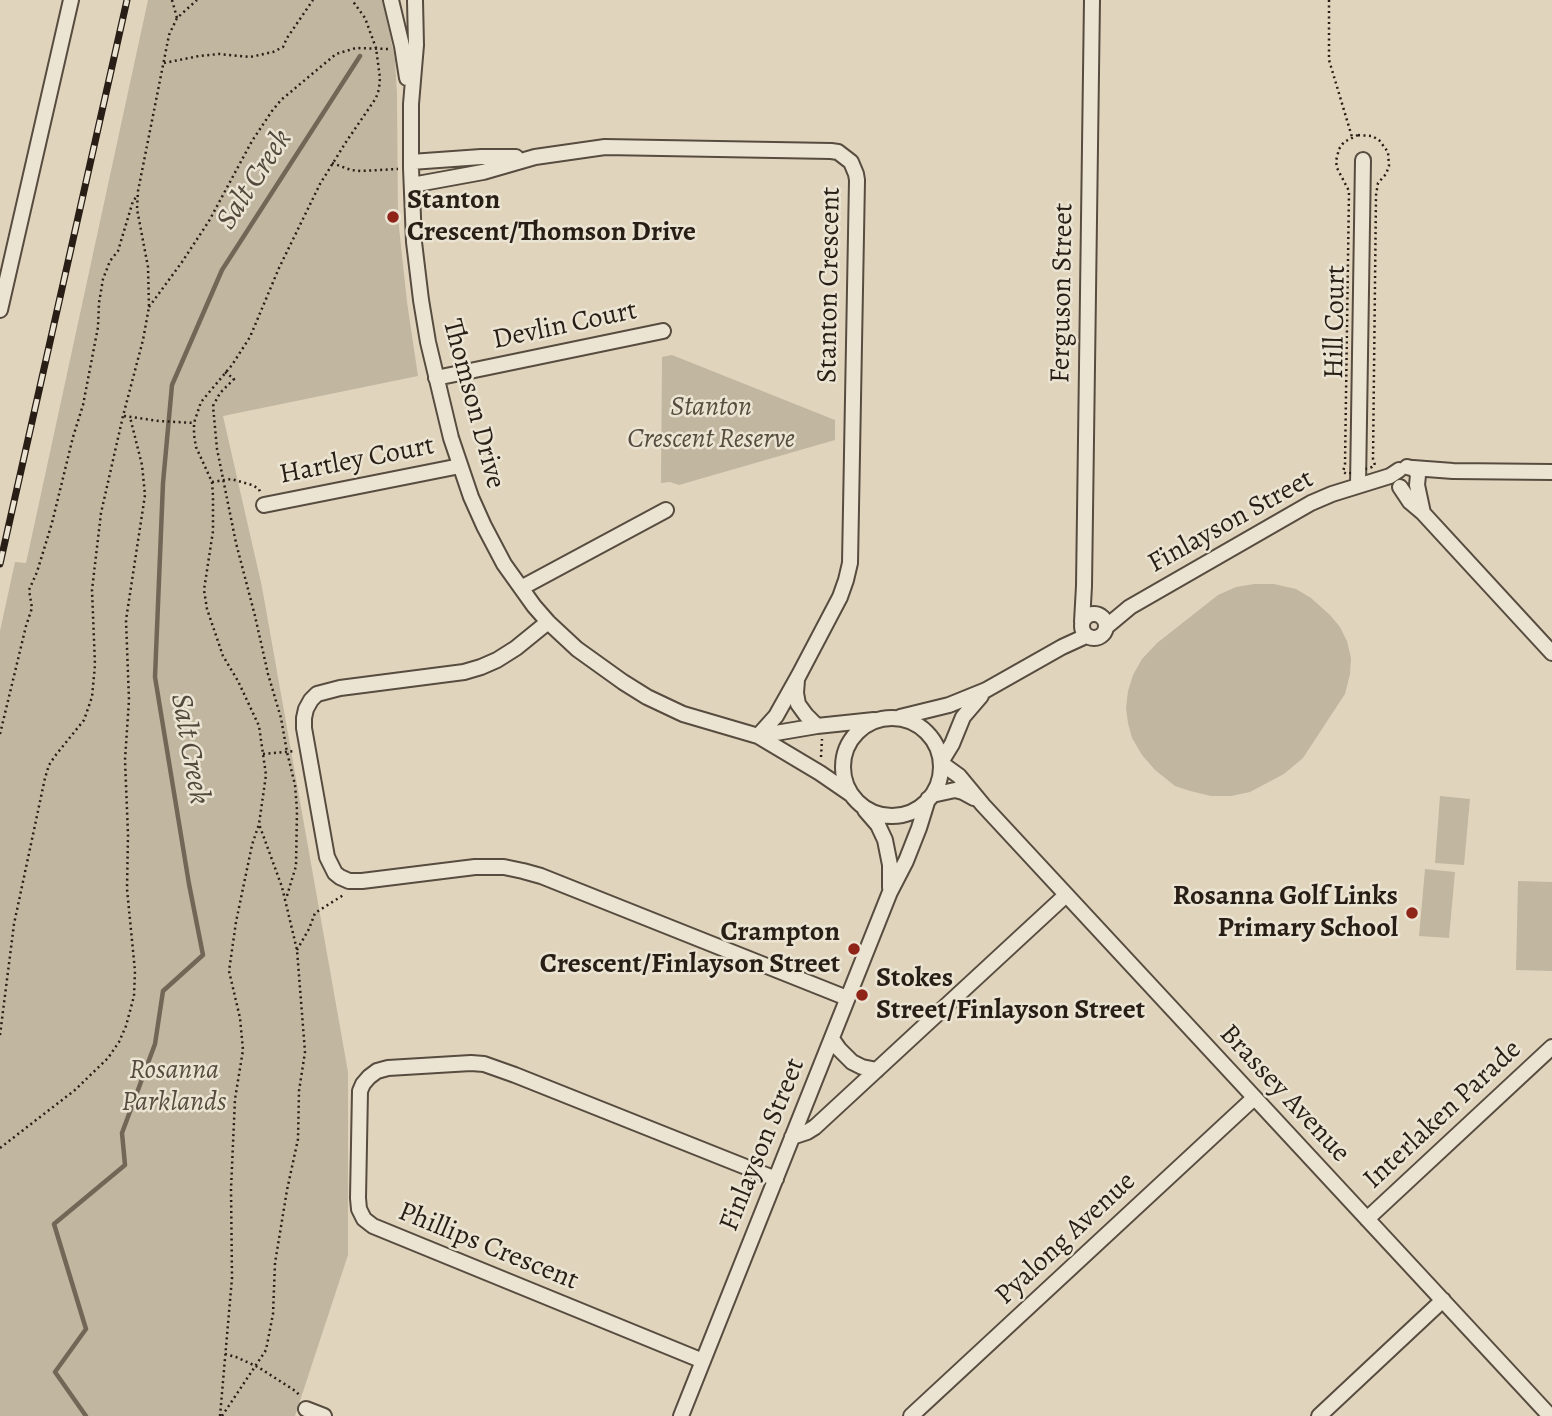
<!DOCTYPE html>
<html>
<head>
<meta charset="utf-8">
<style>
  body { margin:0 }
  canvas { display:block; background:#e0d5bc }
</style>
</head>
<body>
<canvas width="1552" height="1416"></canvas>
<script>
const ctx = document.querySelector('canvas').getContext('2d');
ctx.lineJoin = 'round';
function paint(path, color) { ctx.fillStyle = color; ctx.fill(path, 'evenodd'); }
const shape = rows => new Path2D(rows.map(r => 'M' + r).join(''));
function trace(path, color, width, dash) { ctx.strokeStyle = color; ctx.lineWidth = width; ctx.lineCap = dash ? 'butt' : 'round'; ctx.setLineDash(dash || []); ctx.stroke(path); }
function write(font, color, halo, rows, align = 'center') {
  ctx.font = font + ' Alegreya,serif'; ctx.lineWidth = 5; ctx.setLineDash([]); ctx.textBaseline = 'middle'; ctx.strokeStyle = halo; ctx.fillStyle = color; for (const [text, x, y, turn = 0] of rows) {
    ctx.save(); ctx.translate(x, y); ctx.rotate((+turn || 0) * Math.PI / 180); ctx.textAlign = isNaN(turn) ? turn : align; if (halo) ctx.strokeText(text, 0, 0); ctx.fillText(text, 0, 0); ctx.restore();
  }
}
const green = shape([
  [148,0,383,0,395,60,397,94,398,218,407,302,418,376,223,416,262,587,348,1072,348,1255,295,1416,0,1416,0,631,15,562,26,563],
  [672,355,835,420,835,440,679,485,670,482,661,483,662,357],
  [1254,584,1274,584,1296,589,1311,598,1330,615,1340,627,1347,641,1351,658,1350,674,1345,694,1303,758,1284,774,1250,792,1231,796,1211,796,1190,791,1175,786,1155,770,1142,755,1132,738,1128,723,1126,708,1128,691,1133,675,1142,659,1157,643,1218,595,1236,587],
  [1440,796,1470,799,1464,865,1435,863],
  [1425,869,1455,872,1449,938,1419,936],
  [1518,881,1552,882,1552,971,1516,970]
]);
const stream = shape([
  [86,1416,55,1372,86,1329,54,1224,125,1165,122,1133,155,1044,163,991,203,955,189,884,155,677,163,483,172,385,222,270,360,56]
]);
const path = shape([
  [172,0,177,18],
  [1329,0,1329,60,1352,137],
  [164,63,199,56,219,54,250,57,273,52,283,47,287,38,313,0],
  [1358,135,1372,136,1379,140,1388,152,1389,166,1386,174,1378,183,1376,195,1373,459,1375,465,1372,467,1347,474,1343,472,1345,464,1349,191,1337,168,1336,161,1339,149,1344,142,1358,135],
  [332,163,351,170,361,171,398,169],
  [149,307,182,262,209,221,252,141,272,111,281,100,336,54,356,48,389,49],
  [225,372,234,379,220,393,213,406,217,449,236,543,255,616,268,674,281,718,287,752,295,785,297,810,296,866,286,899],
  [124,416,159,421,194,423],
  [212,482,231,479,252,485,259,489,260,492],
  [0,734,26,626,32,608,29,590,37,572,52,523,73,437,83,405,98,327,99,303,103,279,110,261,118,251,133,201,138,195],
  [263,754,295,751],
  [821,757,822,739],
  [297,950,309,929,315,913,345,894],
  [0,1035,14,924,45,778,49,765,55,756,84,720,92,697,95,665,92,590,101,513,123,416,143,340,149,307,148,267,137,209,138,191,169,35,177,18,197,0],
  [0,1148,75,1090,108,1058,119,1042,126,1026,134,996,135,971,127,889,128,835,125,760,129,700,126,620,145,495,142,465,130,417],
  [225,1354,236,1357,258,1367,297,1392,300,1397],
  [220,1416,232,1278,231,1189,235,1099,243,1050,240,1018,229,971,236,922,252,845,259,824,266,775,259,726,238,681,223,656,207,609,204,590,213,531,213,496,212,482,196,447,194,435,194,423,201,402,232,365,250,337,279,268,320,184,346,142,376,98,379,89,380,78,376,48,365,18,352,0],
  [222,1416,266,1350,273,1314,275,1263,287,1190,298,1139,299,1091,305,1052,297,950,282,887,259,824]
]);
const minor = shape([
  [391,0,402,46,407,78],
  [415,0,416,45,411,104,411,168,414,242,421,300,428,342,451,438,471,497,484,526,504,564,534,606,548,622,577,649,623,682,647,697,683,714,758,736,820,773,852,795],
  [411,162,481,157,516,157],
  [412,185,483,172,535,157,605,147,831,151,838,152,851,162,856,174,857,180,850,563,846,580,840,597,799,675,776,716,758,736],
  [0,310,71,0],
  [436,378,663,331],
  [1407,467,1415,469,1418,475,1417,485,1423,513],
  [1413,468,1453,471,1552,472],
  [1358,485,1363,160],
  [1400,487,1410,502,1423,513,1552,653],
  [264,505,460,466],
  [521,588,666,510],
  '1082 626a12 12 0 1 1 24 0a12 12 0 1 1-24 0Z',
  [548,622,516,648,497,660,481,667,464,672,340,688,317,694,311,700,306,709,304,718,304,728,327,857,335,873,340,877,349,881,362,881,475,867,504,867,523,871,541,876,847,998],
  [1082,622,1084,586,1092,0],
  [1106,627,1130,607,1311,503,1332,494,1390,476,1399,470],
  [797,680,796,693,798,704,806,715,817,726],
  [900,717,949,705,986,690,1062,647,1086,636],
  '843 767a49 49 0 1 1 98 0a49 49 0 1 1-98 0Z',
  [758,736,817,726,874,720],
  [941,762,952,744,963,717,981,696],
  [941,763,959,776,983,805,1550,1416],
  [932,795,955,790,963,792,974,798],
  [865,810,878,825,885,840,890,865,890,888],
  [832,1039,839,1049,852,1062,862,1067,877,1070],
  [792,1137,807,1132,815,1127,1066,895],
  [1367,1219,1552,1047],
  [703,1361,373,1226,364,1219,359,1209,358,1198,360,1091,363,1084,369,1077,377,1071,388,1068,471,1063,484,1064,515,1075,776,1179],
  [306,1409,324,1416],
  [681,1416,890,892,906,861,919,828,928,799],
  [911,1416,1254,1098],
  [1319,1416,1443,1300]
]);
const rail = shape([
  [0,564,127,0]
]);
const markers = [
  [393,217,7,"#8f2418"],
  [1412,913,7,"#8f2418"],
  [854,949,7,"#8f2418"],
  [862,995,7,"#8f2418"]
];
const poiNames = [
  ["Stanton",407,201],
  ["Crescent/Thomson Drive",407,233],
  ["Rosanna Golf Links",1398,897,"right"],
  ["Primary School",1398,929,"right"],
  ["Crampton",840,933,"right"],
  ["Crescent/Finlayson Street",840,965,"right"],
  ["Stokes",876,979],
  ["Street/Finlayson Street",876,1011]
];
const streetNames = [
  ["Stanton Crescent",830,285,-89],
  ["Ferguson Street",1063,293,-89],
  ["Hill Court",1336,322,-89],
  ["Devlin Court",565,326,-12],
  ["Thomson Drive",473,404,75],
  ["Hartley Court",357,461,-11],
  ["Finlayson Street",1231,522,-29],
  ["Brassey Avenue",1284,1094,47],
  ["Interlaken Parade",1443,1115,-43],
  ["Finlayson Street",763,1145,-68],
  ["Pyalong Avenue",1066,1239,-43],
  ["Phillips Crescent",488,1247,22]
];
const parkNames = [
  ["Stanton",711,408],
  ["Crescent Reserve",711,440],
  ["Rosanna",174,1071],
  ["Parklands",174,1103]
];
const waterNames = [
  ["Salt Creek",255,180,-57],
  ["Salt Creek",189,749,80]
];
paint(green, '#c1b6a0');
trace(stream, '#726757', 4.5);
trace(minor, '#574c3f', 18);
trace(path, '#291e15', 2.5, [2, 3.5]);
trace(minor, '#ebe4d3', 14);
trace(rail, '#291e15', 7);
trace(rail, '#ebe4d3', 4.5, [13]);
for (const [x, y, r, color] of markers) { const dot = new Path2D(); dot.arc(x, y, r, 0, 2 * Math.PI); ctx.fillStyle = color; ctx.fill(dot); trace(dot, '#ebe4d3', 2.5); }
write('bold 28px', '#291e15', '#ebe4d3', poiNames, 'left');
write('28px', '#291e15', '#ebe4d3', streetNames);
write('italic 28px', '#574c3f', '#ebe4d3', parkNames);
write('italic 30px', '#53483c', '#ebe4d3', waterNames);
</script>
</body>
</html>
